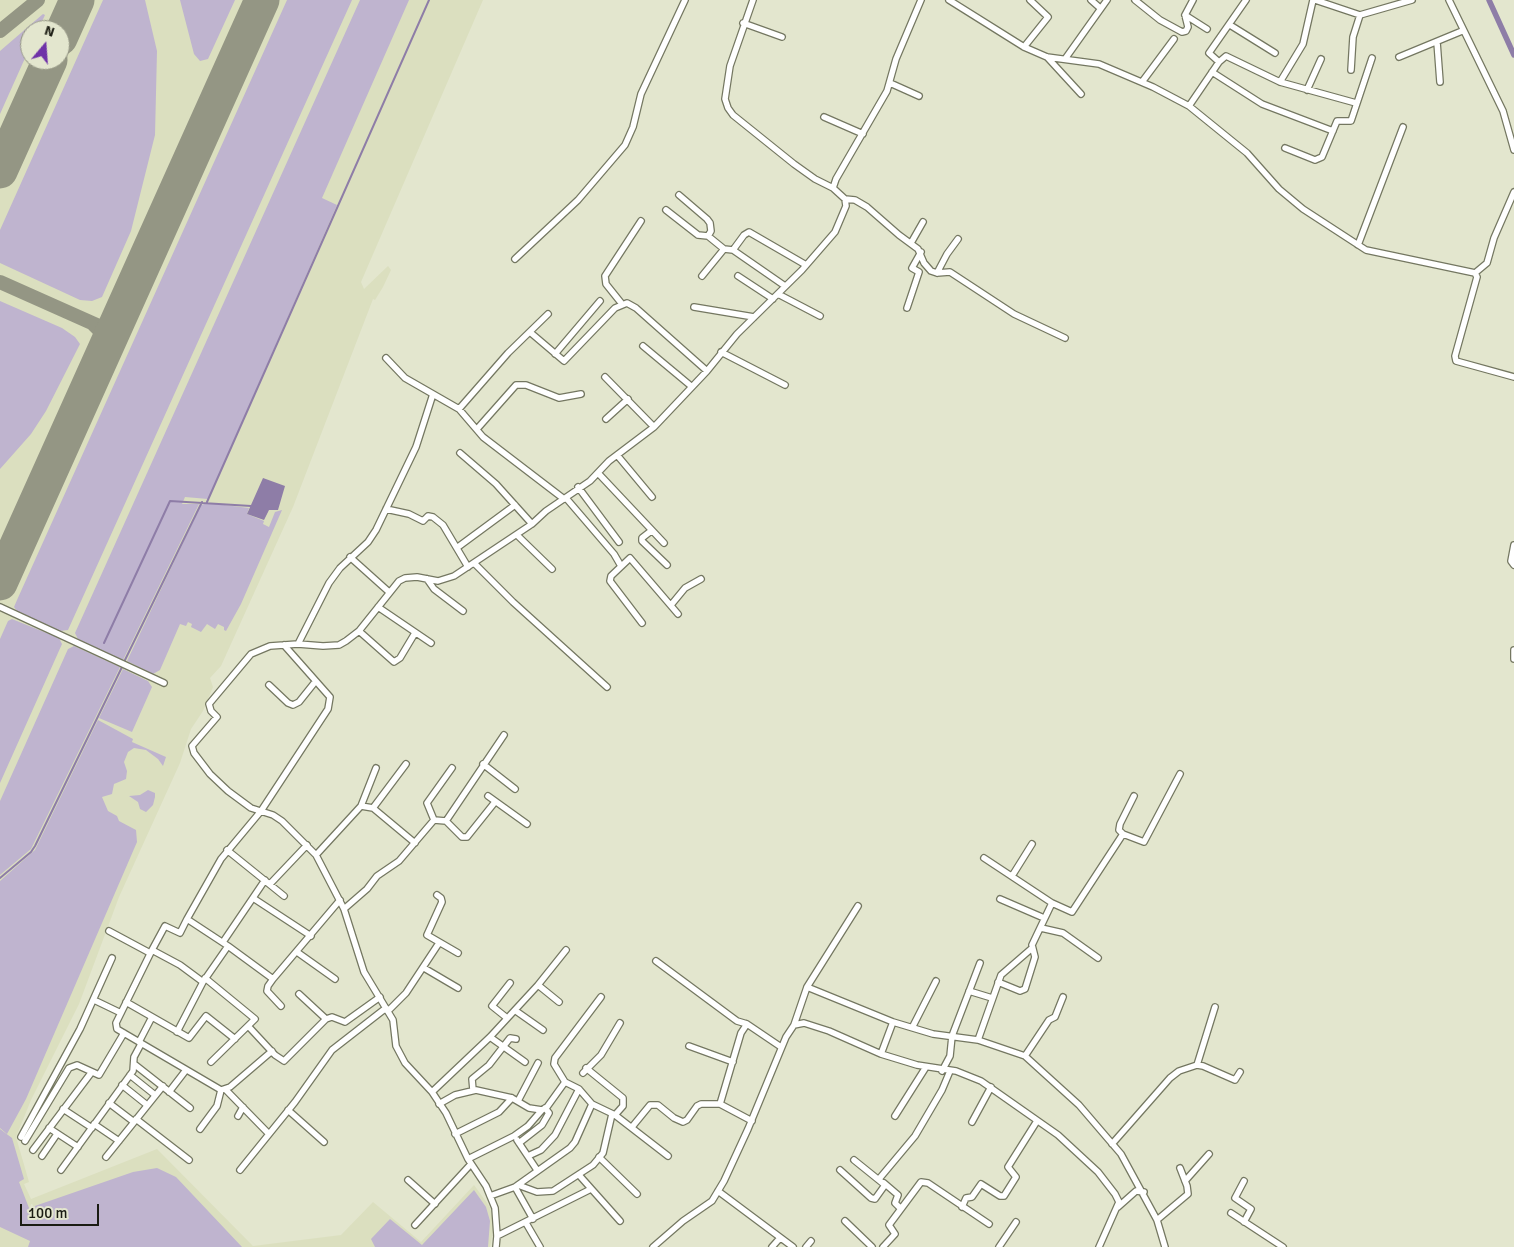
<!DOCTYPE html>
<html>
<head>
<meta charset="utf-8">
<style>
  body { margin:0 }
  #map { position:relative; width:1514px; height:1247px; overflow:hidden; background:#e3e6ce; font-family:Signika,sans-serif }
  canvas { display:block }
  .north { position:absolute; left:20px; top:20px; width:50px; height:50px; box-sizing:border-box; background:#e3e6ce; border:1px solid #939583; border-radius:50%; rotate:18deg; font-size:14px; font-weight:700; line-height:20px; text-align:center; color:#1b1c13 }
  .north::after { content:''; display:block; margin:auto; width:18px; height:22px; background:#6f32a8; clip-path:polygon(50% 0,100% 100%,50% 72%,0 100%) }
  .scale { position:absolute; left:20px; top:1204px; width:79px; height:22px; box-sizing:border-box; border:2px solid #1b1c13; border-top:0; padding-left:6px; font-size:15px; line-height:18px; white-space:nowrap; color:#1b1c13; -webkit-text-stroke:4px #e3e6ce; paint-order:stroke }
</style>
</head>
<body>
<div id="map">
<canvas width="1514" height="1247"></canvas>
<div class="north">N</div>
<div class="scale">100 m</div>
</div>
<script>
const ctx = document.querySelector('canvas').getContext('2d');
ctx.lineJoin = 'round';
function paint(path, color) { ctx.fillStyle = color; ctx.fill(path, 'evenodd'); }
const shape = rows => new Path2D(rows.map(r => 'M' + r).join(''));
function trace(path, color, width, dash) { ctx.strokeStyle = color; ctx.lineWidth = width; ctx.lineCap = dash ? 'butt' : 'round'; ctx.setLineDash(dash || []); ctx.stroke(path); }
const built = shape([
  [0,0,483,0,361,282,364,289,388,266,391,270,383,287,375,300,373,299,293,507,221,666,210,678,213,687,203,711,191,729,180,763,119,897,79,1004,31,1100,16,1137,29,1182,24,1184,31,1199,157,1149,253,1246,341,1235,373,1202,421,1242,474,1185,490,1207,494,1225,490,1247,0,1247],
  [30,30,60,30,60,60,30,60]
]);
const green = shape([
  [103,0,145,0,157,51,155,135,131,231,102,297,92,301,80,300,0,263,0,230],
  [180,0,235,0,208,59,200,61,194,54],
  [287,0,352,0,68,630,60,631,17,611,14,607,17,600],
  [360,0,409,0,322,198,337,205,334,212,208,499,185,497,182,504,199,504,123,660,78,639,75,633],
  [43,14,45,15,38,30,30,30,30,47,0,114,0,51],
  [0,301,62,328,75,337,80,344,46,411,31,434,0,469],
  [208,503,249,508,247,514,264,521,263,524,269,527,275,512,282,510,241,604,226,631,224,630,224,627,218,624,215,629,207,624,201,632,191,627,192,624,188,622,186,626,180,624,160,670,153,674,127,661,201,505],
  [12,619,59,638,62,644,0,783,0,639,8,621],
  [74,646,120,667,31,849,0,875,0,801,68,649],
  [123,669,148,681,152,687,132,732,99,718],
  [98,720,133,739,132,742,166,757,163,766,158,759,146,750,134,748,128,752,124,762,127,771,126,779,114,784,112,794,102,797,108,811,117,816,119,821,136,830,137,842,26,1099,7,1134,0,1128,0,881,35,850],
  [148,790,155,793,155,797,153,805,146,812,140,809,138,802,129,796,140,795],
  [0,1129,12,1138,24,1179,19,1182,29,1208,133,1172,157,1168,176,1177,242,1247,28,1247,30,1241,0,1227],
  [474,1190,486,1207,490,1221,488,1247,375,1247,371,1239,390,1219,422,1245]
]);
const water = shape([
  [263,478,285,486,278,510,269,510,264,520,247,514]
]);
const stream = shape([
  [207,502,429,0],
  [104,643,170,501,251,506],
  [124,662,202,502],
  [0,878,31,852,35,846,122,667]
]);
const canal = shape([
  [1489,0,1514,55]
]);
const taxiway = shape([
  [75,5,76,0],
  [0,31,38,0],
  [0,282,101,327,113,326,118,322],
  [93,324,104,335,107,340,106,348]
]);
const runway = shape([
  [60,38,77,0],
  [0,171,50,60],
  [0,583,262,0]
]);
const minor = shape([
  [753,0,730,66,725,99,728,108,733,115,794,164,815,179,833,188],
  [949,0,1024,47,1047,57,1099,64,1153,87,1189,106,1247,153,1279,189,1303,209,1366,250,1475,273,1477,277,1455,356,1456,361,1514,377],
  [1091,0,1100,8],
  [1135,0,1160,20,1182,32,1186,31,1188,27,1185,15,1193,0],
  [1315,0,1360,15],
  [1449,0,1503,111,1514,150],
  [1185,15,1207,29],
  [743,23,782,37],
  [1230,25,1275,53],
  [1437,42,1440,82],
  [1024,47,1048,17,1030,0],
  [1047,57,1081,94],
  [1399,57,1462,31],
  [1065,59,1107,0],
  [1219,62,1209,53,1246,0],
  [1351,70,1353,37,1360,15,1412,0],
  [1212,72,1262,104,1333,131],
  [1142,82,1174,39],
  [1280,82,1303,44,1313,0],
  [890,83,919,96],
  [1307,90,1321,59],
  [1189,106,1219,62,1226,56,1280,82,1356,103],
  [824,117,863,134],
  [1285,148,1315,160,1322,157,1337,121,1351,121,1372,58],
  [679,195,707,219,710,223,711,231,708,236,724,249,733,250,744,235,749,232,806,265],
  [845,199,855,200,867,207,899,235,918,249,924,263,931,271,937,273,950,272,1014,314,1065,338],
  [666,210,698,235,708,236],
  [911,243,923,222],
  [1358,245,1403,127],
  [733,250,785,286],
  [515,259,578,200,625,145,633,127,641,94,685,0],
  [937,273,947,254,958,239],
  [1475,273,1487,263,1494,238,1514,192],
  [702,276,724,249],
  [738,276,773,299],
  [778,294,820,316],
  [622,304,606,284,605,276,641,221],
  [694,307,754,317],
  [907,308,919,272,912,268,921,252],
  [531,333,564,361,615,308,627,303,636,308,707,371],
  [643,346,691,386],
  [721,352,785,385],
  [555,354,600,301],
  [386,358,405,378,459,409,483,437,564,499],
  [605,377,654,427],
  [459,409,508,353,548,314],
  [606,419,628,399],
  [477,429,516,385,526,385,559,398,581,394],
  [460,453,496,484,532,524],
  [617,455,652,497],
  [598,473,664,543],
  [578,487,619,542],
  [566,498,614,554,621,566],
  [386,509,409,514,423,521,428,516,433,517,443,525,468,567],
  [651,531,642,538,642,541,667,565],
  [517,535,552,569],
  [1514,545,1511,561,1514,565],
  [458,547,515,505],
  [350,557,389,592],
  [474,563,513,602,607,687],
  [427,579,434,589,463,611],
  [671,605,685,588,701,579],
  [0,607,164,683],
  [378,607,431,643],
  [642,623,610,581,611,576,630,558,678,614],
  [359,631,394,662,400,658,415,633],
  [298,644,329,583,340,568,368,542,376,530,416,447,433,394],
  [1514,650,1514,659],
  [269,685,288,703,293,705,299,702,315,682],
  [483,764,515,789],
  [488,796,527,824],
  [1134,796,1120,824,1119,830,1123,834,1144,842,1180,774],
  [361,806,373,808,415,843],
  [373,808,406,764],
  [434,820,446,821,504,735],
  [446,821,462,837,467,837,495,802],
  [227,850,284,896],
  [316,855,361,806,376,768],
  [984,858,1052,903,1072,912,1123,834],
  [1012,876,1032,844],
  [270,884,307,845],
  [437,895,441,898,442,902,427,935,458,953],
  [253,898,311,936],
  [1000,899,1044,918],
  [344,909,367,889,377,876,399,861,434,820,427,803,452,768],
  [187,919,221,859,261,811,328,709,330,697,284,645],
  [1041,928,1063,933,1098,958],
  [109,931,150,953],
  [223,942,265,880],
  [228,946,187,919,180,933,165,926,152,950,180,965,203,982,228,946,273,979,340,900],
  [152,950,116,1023,117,1029,221,1090,230,1087,272,1051],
  [297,952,335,979],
  [656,961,737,1021,747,1024],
  [424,968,458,988],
  [205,978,255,1019,211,1062],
  [273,979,268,986,267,991,281,1006],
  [998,982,1020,991,1025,989,1035,957,1032,945,1052,903],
  [538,985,566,950],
  [807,987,858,906],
  [969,991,992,998],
  [299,994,326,1019],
  [94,1000,121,1013],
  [126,1002,189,1038,206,1016,235,1039],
  [388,1011,406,993,439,943],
  [516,1011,543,1030],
  [507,1018,492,1006,510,983],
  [794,1025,807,987,893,1022,933,1034,978,1040,1025,1056,1079,1105,1121,1154,1157,1220,1165,1247],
  [913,1026,936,981],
  [249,1027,275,1055,284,1061,326,1019,332,1017,345,1022,380,997],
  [177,1032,203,982],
  [490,1037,525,1062],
  [978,1040,1001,975,1031,949],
  [139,1042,152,1017],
  [689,1046,733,1062],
  [881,1054,893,1022],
  [1025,1056,1049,1020,1055,1017,1063,997],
  [134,1064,190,1108],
  [1197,1065,1215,1007],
  [586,1068,623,1098,623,1106,615,1115],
  [942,1071,950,1056,952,1036,980,963],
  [583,1073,601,1055,620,1023],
  [130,1075,155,1095],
  [565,1082,554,1064,555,1058,601,997],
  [122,1085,147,1105],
  [226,1090,268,1133],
  [473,1090,472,1079,489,1065,510,1038,516,1039],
  [169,1092,186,1070],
  [432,1092,490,1037,538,985,559,1002],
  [518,1101,538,1063],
  [109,1103,134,1122],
  [439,1104,455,1095,476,1090,512,1098,529,1108,542,1110,547,1107,565,1082,579,1089,592,1104,615,1115,668,1156],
  [720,1104,752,1121],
  [63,1109,92,1128],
  [288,1110,324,1142],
  [238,1116,243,1107],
  [895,1116,926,1067],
  [136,1119,189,1160],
  [972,1122,991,1087],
  [94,1124,119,1141],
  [632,1127,650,1105,658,1105,674,1118,683,1122,687,1120,697,1106,701,1104,720,1104,741,1033,747,1024,781,1047],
  [49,1128,78,1147],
  [200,1129,217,1106,221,1090],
  [455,1134,499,1112,512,1098],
  [21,1137,80,1029,112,958],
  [517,1140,537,1170],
  [25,1141,69,1068,77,1065,99,1075,124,1033],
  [519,1143,542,1125,549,1113,545,1108],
  [1112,1144,1170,1078,1179,1071,1197,1065,1203,1066,1235,1080,1240,1072],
  [33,1150,91,1073],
  [42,1156,57,1134],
  [528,1156,541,1150,555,1135,579,1089],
  [106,1157,163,1086],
  [599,1157,637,1194],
  [468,1159,514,1136,528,1126,542,1110],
  [61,1170,133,1071,134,1057,141,1044],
  [240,1170,295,1102,332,1050,386,1008],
  [840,1170,871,1198,875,1199,885,1185,854,1160],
  [579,1175,620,1221],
  [879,1179,915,1136,942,1090,950,1071],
  [408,1180,435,1204],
  [1185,1181,1209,1154],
  [884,1183,898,1195,895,1203,901,1209],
  [518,1185,537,1192,553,1191,593,1165,603,1153,612,1114],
  [515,1187,533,1219],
  [718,1191,793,1247],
  [490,1196,515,1187,570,1148,575,1142,592,1104],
  [962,1207,966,1198,972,1197,981,1184,1000,1196,1004,1196,1016,1177,1008,1167,1037,1121],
  [1118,1207,1136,1191,1144,1192],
  [1231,1213,1283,1247],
  [1157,1220,1188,1194,1187,1186,1180,1168],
  [845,1221,872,1247],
  [1244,1222,1251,1209,1235,1198,1244,1181],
  [526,1223,540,1247],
  [415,1225,471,1164],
  [497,1236,591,1189],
  [496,1247,497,1236,495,1208,486,1186,468,1159,446,1113,432,1092,405,1063,396,1046,393,1020,364,972,344,909,316,855,282,821,273,815,251,808,228,791,210,774,194,753,192,746,217,717,211,711,209,704,251,654,270,646,298,644,323,646,339,645,346,641,359,631,399,581,405,578,417,577,438,581,454,576,532,524,546,511,590,481,609,461,654,427,707,371,737,334,802,270,835,232,846,206,845,199,833,188,836,179,887,91,896,59,921,0],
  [653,1247,683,1221,712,1201,724,1181,748,1129,786,1037,794,1025,804,1023,829,1031,881,1054,917,1065,956,1071,981,1081,1058,1135,1098,1172,1115,1194,1119,1202,1099,1247],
  [772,1247,780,1238],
  [806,1247,811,1241],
  [883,1247,895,1234,889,1225,921,1182,928,1183,989,1224],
  [999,1247,1016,1222]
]);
paint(built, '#dbdfbf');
paint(green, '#bfb4cf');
paint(water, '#8e7da7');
trace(stream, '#8e7da7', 2);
trace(canal, '#8e7da7', 5.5);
trace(taxiway, '#949684', 14);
trace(runway, '#949684', 35);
trace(minor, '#747761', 8);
trace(minor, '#fff', 5.5);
</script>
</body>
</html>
